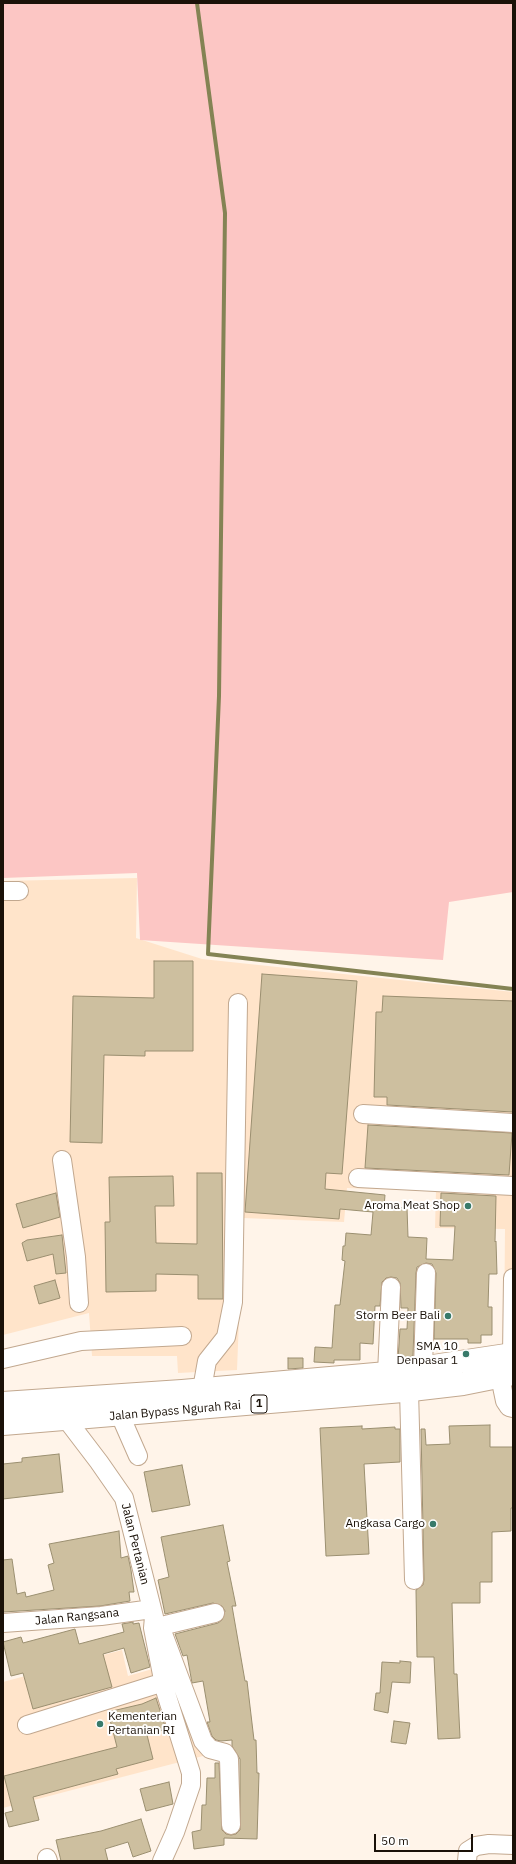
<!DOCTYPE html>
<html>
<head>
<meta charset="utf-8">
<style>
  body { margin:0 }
  #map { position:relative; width:516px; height:1864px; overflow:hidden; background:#fff4e9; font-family:"IBM Plex Sans",sans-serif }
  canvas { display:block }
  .frame { position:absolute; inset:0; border:4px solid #1a1108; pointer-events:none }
  .scale { position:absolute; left:374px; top:1834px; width:99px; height:18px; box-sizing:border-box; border:2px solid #1a1108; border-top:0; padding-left:5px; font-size:12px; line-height:14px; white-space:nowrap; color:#1a1108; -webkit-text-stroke:3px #fff; paint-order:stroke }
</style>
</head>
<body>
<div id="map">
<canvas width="516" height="1864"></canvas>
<div class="frame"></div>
<div class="scale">50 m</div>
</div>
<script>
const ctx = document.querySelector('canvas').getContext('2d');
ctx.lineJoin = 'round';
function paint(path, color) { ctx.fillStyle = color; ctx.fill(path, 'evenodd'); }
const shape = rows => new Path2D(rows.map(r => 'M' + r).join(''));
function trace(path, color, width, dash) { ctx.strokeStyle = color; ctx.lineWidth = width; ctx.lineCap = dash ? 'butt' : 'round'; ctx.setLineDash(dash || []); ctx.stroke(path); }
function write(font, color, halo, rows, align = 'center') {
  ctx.font = font + ' "IBM Plex Sans",sans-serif'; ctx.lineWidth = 4; ctx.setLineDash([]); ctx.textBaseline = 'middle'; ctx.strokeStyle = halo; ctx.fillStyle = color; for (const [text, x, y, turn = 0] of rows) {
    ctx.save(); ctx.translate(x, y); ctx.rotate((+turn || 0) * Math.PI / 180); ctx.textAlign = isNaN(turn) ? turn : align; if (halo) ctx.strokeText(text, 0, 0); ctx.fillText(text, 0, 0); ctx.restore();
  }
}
const built = shape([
  [137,878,136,938,202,959,513,992,513,1343,504,1345,505,1229,435,1228,436,1191,347,1188,344,1222,243,1218,237,1370,178,1373,177,1356,92,1356,89,1313,3,1335,3,881],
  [122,1650,128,1676,177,1662,200,1735,203,1756,3,1808,3,1682]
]);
const green = shape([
  [3,3,513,3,513,892,449,902,443,960,140,940,137,873,3,878]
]);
const stream = shape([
  [197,3,225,213,219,696,208,954,513,989]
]);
const building = shape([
  [154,961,193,961,193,1051,145,1051,145,1056,104,1055,102,1143,70,1142,73,996,154,998,154,961],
  [262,974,357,981,342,1174,326,1173,325,1189,385,1195,384,1207,407,1208,408,1237,427,1238,426,1259,453,1260,455,1226,440,1226,441,1193,496,1196,495,1242,496,1241,497,1274,489,1274,488,1307,492,1307,492,1335,481,1335,481,1343,468,1343,468,1339,434,1339,436,1273,432,1264,426,1263,417,1267,416,1273,413,1356,398,1359,400,1329,407,1329,408,1308,401,1308,400,1283,397,1278,391,1277,386,1278,382,1282,380,1306,375,1306,373,1344,360,1343,360,1360,334,1360,334,1363,314,1362,315,1347,332,1348,335,1305,340,1305,345,1261,342,1260,343,1246,345,1246,346,1233,371,1235,373,1212,340,1209,339,1219,245,1212,262,974],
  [383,996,513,1001,513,1112,387,1105,387,1097,374,1097,376,1012,382,1012,383,996],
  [368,1125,512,1133,509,1175,365,1168,368,1125],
  [197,1173,222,1173,223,1299,198,1299,198,1275,156,1274,156,1291,106,1292,105,1222,110,1222,109,1177,173,1176,174,1206,155,1206,156,1243,197,1244,197,1173],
  [56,1193,60,1217,23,1228,16,1204,56,1193],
  [62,1235,66,1273,56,1274,53,1254,27,1261,22,1243,27,1240,62,1235],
  [55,1280,60,1298,39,1304,34,1286,55,1280],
  [288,1358,303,1358,303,1368,288,1369,288,1358],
  [490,1425,490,1447,513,1447,513,1508,511,1508,511,1531,492,1532,492,1582,480,1582,480,1603,452,1603,454,1674,457,1674,460,1738,438,1739,434,1657,417,1657,416,1590,423,1585,424,1580,421,1429,425,1429,426,1445,450,1444,449,1426,490,1425],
  [362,1426,362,1429,395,1427,395,1429,400,1429,400,1462,364,1464,369,1554,326,1556,320,1428,362,1426],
  [59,1454,63,1492,3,1499,3,1464,22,1462,22,1458,59,1454],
  [182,1465,190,1505,152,1512,144,1472,182,1465],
  [223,1525,230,1561,227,1562,236,1606,232,1606,245,1681,247,1681,254,1740,256,1740,257,1773,259,1773,257,1839,224,1838,224,1845,194,1849,192,1832,201,1830,202,1805,206,1805,207,1778,215,1778,215,1763,219,1763,222,1830,226,1834,231,1835,236,1834,240,1830,240,1759,232,1746,232,1740,221,1741,216,1740,212,1736,207,1722,210,1722,203,1681,192,1683,187,1655,183,1656,175,1634,218,1623,222,1620,225,1611,222,1606,213,1603,165,1614,158,1580,169,1577,161,1537,223,1525],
  [119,1531,121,1558,128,1556,131,1570,134,1592,129,1592,130,1601,100,1606,3,1612,3,1560,12,1559,17,1594,25,1592,26,1597,54,1590,48,1565,54,1563,49,1544,119,1531],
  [133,1622,133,1624,139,1623,150,1667,131,1673,124,1648,103,1654,112,1687,33,1709,23,1673,11,1676,3,1642,21,1637,23,1643,75,1629,79,1644,124,1632,122,1624,133,1622],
  [400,1661,411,1662,410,1683,392,1682,388,1713,374,1710,376,1693,380,1693,382,1662,400,1663,400,1661],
  [156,1698,166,1729,147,1735,153,1759,116,1769,118,1774,33,1797,39,1820,9,1827,5,1813,13,1811,4,1776,117,1747,108,1712,142,1704,156,1698],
  [394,1721,410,1723,406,1744,391,1742,394,1721],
  [169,1782,173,1804,146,1811,140,1789,169,1782],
  [141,1819,151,1851,133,1857,128,1842,105,1849,108,1861,61,1861,56,1840,101,1831,141,1819]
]);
const minor = shape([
  [3,891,19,891],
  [363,1114,513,1123],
  [62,1160,76,1257,79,1303],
  [358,1178,513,1186],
  [512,1355,513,1278],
  [3,1359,81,1341,182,1336],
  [423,1368,426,1273],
  [387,1373,391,1287],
  [500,1377,505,1401,509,1407,513,1408],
  [202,1389,207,1361,226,1337,233,1302,238,1003],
  [409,1390,414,1580],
  [120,1415,138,1456],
  [67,1420,99,1462,124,1498,154,1617,153,1628,165,1690,191,1773,191,1785,175,1832,162,1861],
  [3,1623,101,1616,152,1609],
  [153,1628,215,1613],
  [162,1631,203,1741,210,1749,225,1753,229,1759,231,1825],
  [27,1725,164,1682],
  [47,1858,48,1861],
  [467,1861,468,1851,476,1846,489,1844,513,1845]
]);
const highway = shape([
  [3,1403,182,1391,387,1373,513,1354],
  [3,1424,403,1391,463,1384,513,1374]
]);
const markers = [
  [468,1206,4,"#387a6a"],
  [448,1316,4,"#387a6a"],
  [466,1354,4,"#387a6a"],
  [433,1524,4,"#387a6a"],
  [100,1724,4,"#387a6a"]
];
const shields = [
  [259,1404,16]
];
const shieldNames = [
  ["1",259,1404]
];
const poiNames = [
  ["Aroma Meat Shop",460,1206],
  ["Storm Beer Bali",440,1316],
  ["SMA 10",458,1347],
  ["Denpasar 1",458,1361],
  ["Angkasa Cargo",425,1524],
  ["Kementerian",108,1717,"left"],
  ["Pertanian RI",108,1731,"left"]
];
const streetNames = [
  ["Jalan Bypass Ngurah Rai",175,1411,-5],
  ["Jalan Pertanian",135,1544,76],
  ["Jalan Rangsana",77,1617,-6]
];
paint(built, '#ffe4ca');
paint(green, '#fcc6c4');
trace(stream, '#848354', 4);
paint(building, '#cdbf9f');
trace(building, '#9b8f70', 1);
trace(minor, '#c2a88f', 20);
trace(highway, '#c2a88f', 24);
trace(minor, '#fff', 18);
trace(highway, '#fff', 22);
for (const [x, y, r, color] of markers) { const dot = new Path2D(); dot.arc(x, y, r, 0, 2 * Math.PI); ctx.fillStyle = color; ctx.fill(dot); trace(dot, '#fff', 1.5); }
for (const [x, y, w] of shields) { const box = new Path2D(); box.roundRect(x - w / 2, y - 9, w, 18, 3); ctx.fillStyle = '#fff'; ctx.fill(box); trace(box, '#1a1108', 1); }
write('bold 11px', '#1a1108', null, shieldNames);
write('12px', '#1a1108', '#fff', poiNames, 'right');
write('12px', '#1a1108', '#fff', streetNames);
</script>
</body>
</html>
